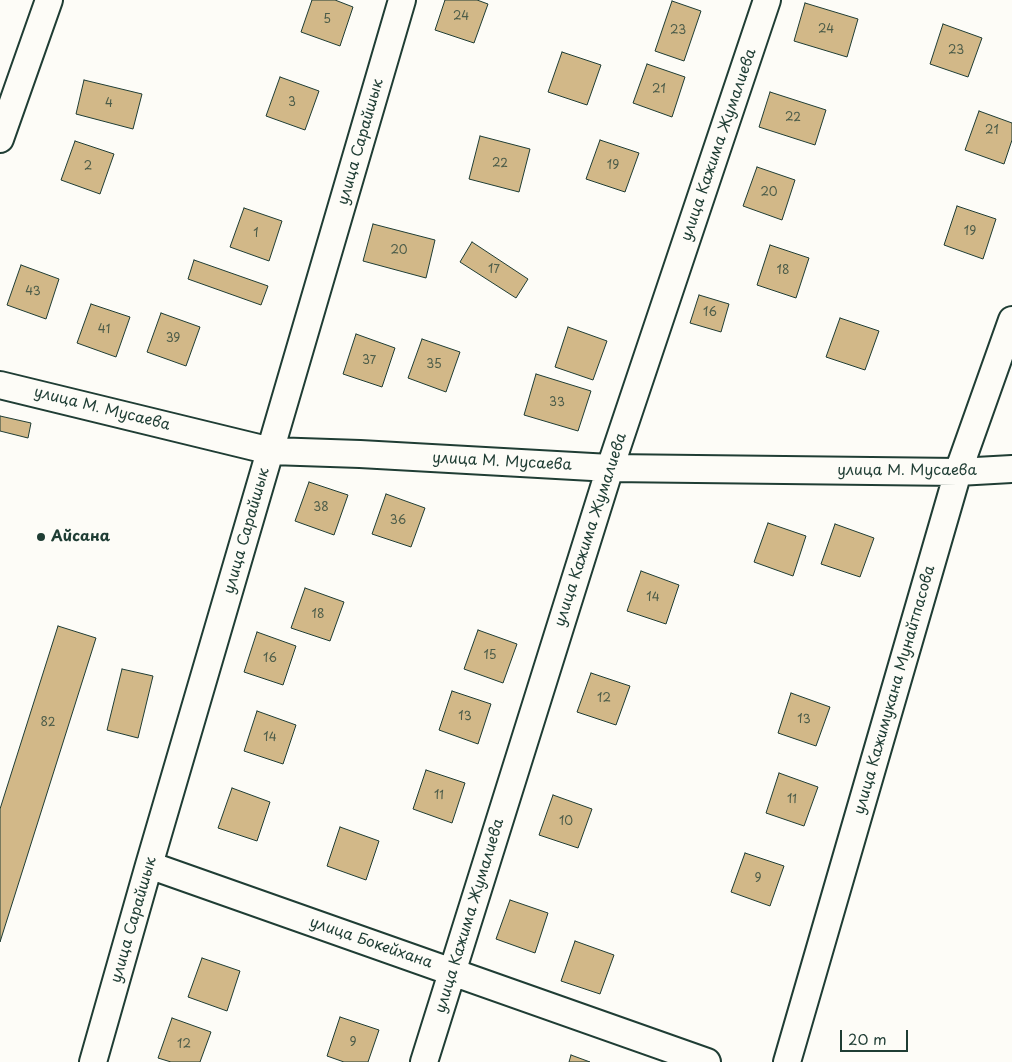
<!DOCTYPE html>
<html>
<head>
<meta charset="utf-8">
<style>
  body { margin:0 }
  #map { position:relative; width:1012px; height:1062px; overflow:hidden; background:#fdfcf7; font-family:"Playpen Sans",sans-serif }
  canvas { display:block }
  .scale { position:absolute; left:840px; top:1030px; width:68px; height:22px; box-sizing:border-box; border:2px solid #1f3d34; border-top:0; padding-left:6px; font-size:15px; line-height:18px; white-space:nowrap; color:#1f3d34; -webkit-text-stroke:4px #fdfcf7; paint-order:stroke }
</style>
</head>
<body>
<div id="map">
<canvas width="1012" height="1062"></canvas>
<div class="scale">20 m</div>
</div>
<script>
const ctx = document.querySelector('canvas').getContext('2d');
ctx.lineJoin = 'round';
function paint(path, color) { ctx.fillStyle = color; ctx.fill(path, 'evenodd'); }
const shape = rows => new Path2D(rows.map(r => 'M' + r).join(''));
function trace(path, color, width, dash) { ctx.strokeStyle = color; ctx.lineWidth = width; ctx.lineCap = dash ? 'butt' : 'round'; ctx.setLineDash(dash || []); ctx.stroke(path); }
function write(font, color, halo, rows, align = 'center') {
  ctx.font = font + ' "Playpen Sans",sans-serif'; ctx.lineWidth = 4; ctx.setLineDash([]); ctx.textBaseline = 'middle'; ctx.strokeStyle = halo; ctx.fillStyle = color; for (const [text, x, y, turn = 0] of rows) {
    ctx.save(); ctx.translate(x, y); ctx.rotate((+turn || 0) * Math.PI / 180); ctx.textAlign = isNaN(turn) ? turn : align; if (halo) ctx.strokeText(text, 0, 0); ctx.fillText(text, 0, 0); ctx.restore();
  }
}
const building = shape([
  [312,0,335,0,353,7,340,46,301,32,312,0],
  [445,0,477,0,488,4,474,43,435,30,445,0],
  [672,1,701,11,684,61,655,51,672,1],
  [805,3,858,19,847,57,794,41,805,3],
  [943,24,982,38,968,77,930,64,943,24],
  [562,52,601,65,587,105,548,92,562,52],
  [647,64,685,77,672,117,633,103,647,64],
  [280,77,319,91,305,130,266,116,280,77],
  [84,80,142,94,133,129,76,114,84,80],
  [770,92,826,110,815,145,759,127,770,92],
  [979,111,1012,123,1012,140,1004,164,965,150,979,111],
  [480,136,530,149,519,192,469,179,480,136],
  [600,140,639,153,625,192,586,179,600,140],
  [75,141,114,154,100,194,61,180,75,141],
  [757,167,795,180,782,220,743,206,757,167],
  [957,206,996,219,983,259,944,245,957,206],
  [244,208,282,221,269,261,230,247,244,208],
  [373,224,435,240,426,278,363,261,373,224],
  [472,242,528,279,516,298,460,262,472,242],
  [770,245,809,258,796,298,757,285,770,245],
  [194,260,268,286,261,305,188,279,194,260],
  [21,265,59,279,46,319,7,305,21,265],
  [699,295,729,304,721,332,690,323,699,295],
  [91,304,130,317,116,357,77,343,91,304],
  [161,313,200,327,186,366,147,352,161,313],
  [840,318,879,331,865,370,826,357,840,318],
  [568,327,607,341,593,380,555,367,568,327],
  [356,334,395,348,382,387,343,374,356,334],
  [422,339,460,352,446,392,408,378,422,339],
  [536,374,591,391,578,431,524,415,536,374],
  [0,416,31,423,28,438,0,431,0,416],
  [309,482,348,495,334,535,295,521,309,482],
  [386,494,425,508,411,547,372,534,386,494],
  [768,523,806,536,793,576,754,562,768,523],
  [835,524,874,538,860,577,821,564,835,524],
  [641,571,679,585,666,624,627,611,641,571],
  [305,588,344,602,330,641,291,628,305,588],
  [58,626,96,638,0,942,0,809,58,626],
  [478,630,517,644,503,683,464,669,478,630],
  [257,632,296,646,283,685,244,672,257,632],
  [122,669,153,676,138,738,107,730,122,669],
  [591,673,630,686,616,725,577,712,591,673],
  [452,691,491,704,478,744,439,730,452,691],
  [791,693,830,707,816,746,778,733,791,693],
  [257,711,296,725,283,764,244,751,257,711],
  [426,770,465,783,452,823,413,809,426,770],
  [779,773,818,787,804,826,766,813,779,773],
  [232,788,270,802,257,841,218,828,232,788],
  [553,795,592,809,578,848,539,835,553,795],
  [340,827,379,841,366,880,327,866,340,827],
  [745,853,784,866,770,906,731,892,745,853],
  [510,900,548,913,535,953,496,939,510,900],
  [575,941,614,955,600,994,561,981,575,941],
  [202,958,240,971,227,1011,188,997,202,958],
  [340,1017,379,1030,368,1062,344,1062,327,1056,340,1017],
  [172,1018,211,1032,200,1062,171,1062,158,1058,172,1018],
  [571,1055,590,1062,569,1062,571,1055]
]);
const minor = shape([
  [0,139,49,0],
  [0,385,271,451,360,454,610,468,958,472,1012,469],
  [149,865,707,1062],
  [93,1062,149,865,402,0],
  [424,1062,610,468,767,0],
  [787,1062,958,472,1012,320]
]);
const markers = [
  [41,537,5,"#1f3d34"]
];
const numberNames = [
  ["24",461,17],
  ["5",327,20],
  ["24",826,30],
  ["23",678,31],
  ["23",956,51],
  ["21",659,90],
  ["3",292,103],
  ["4",109,104],
  ["22",793,118],
  ["21",992,131],
  ["22",500,164],
  ["19",613,166],
  ["2",88,167],
  ["20",769,193],
  ["19",970,232],
  ["1",256,234],
  ["20",399,251],
  ["17",494,270],
  ["18",783,271],
  ["43",33,292],
  ["16",710,313],
  ["41",104,330],
  ["39",173,339],
  ["37",369,361],
  ["35",434,365],
  ["33",557,403],
  ["38",321,508],
  ["36",398,521],
  ["14",653,598],
  ["18",318,615],
  ["15",490,656],
  ["16",270,659],
  ["12",604,699],
  ["13",465,717],
  ["13",804,720],
  ["82",48,723],
  ["14",270,738],
  ["11",439,796],
  ["11",792,800],
  ["10",566,822],
  ["9",758,879],
  ["9",353,1043],
  ["12",184,1045]
];
const streetNames = [
  ["улица Сарайшык",361,142,-74],
  ["улица Кажима Жумалиева",719,145,-71],
  ["улица М. Мусаева",102,409,14],
  ["улица М. Мусаева",502,462,3],
  ["улица М. Мусаева",907,471],
  ["улица Кажима Жумалиева",591,530,-72],
  ["улица Сарайшык",247,531,-74],
  ["улица Кажимукана Мунайтпасова",895,690,-74],
  ["улица Кажима Жумалиева",470,916,-73],
  ["улица Сарайшык",134,920,-74],
  ["улица Бокейхана",371,943,19]
];
const poiNames = [
  ["Айсана",51,537]
];
paint(building, '#d2b888');
trace(building, '#1f3d34', 1);
trace(minor, '#1f3d34', 30);
trace(minor, '#fdfcf7', 26);
for (const [x, y, r, color] of markers) { const dot = new Path2D(); dot.arc(x, y, r, 0, 2 * Math.PI); ctx.fillStyle = color; ctx.fill(dot); trace(dot, '#fdfcf7', 2); }
write('12px', '#4c5c49', null, numberNames);
write('15px', '#1f3d34', '#fdfcf7', streetNames);
write('bold 15px', '#1f3d34', '#fdfcf7', poiNames, 'left');
</script>
</body>
</html>
